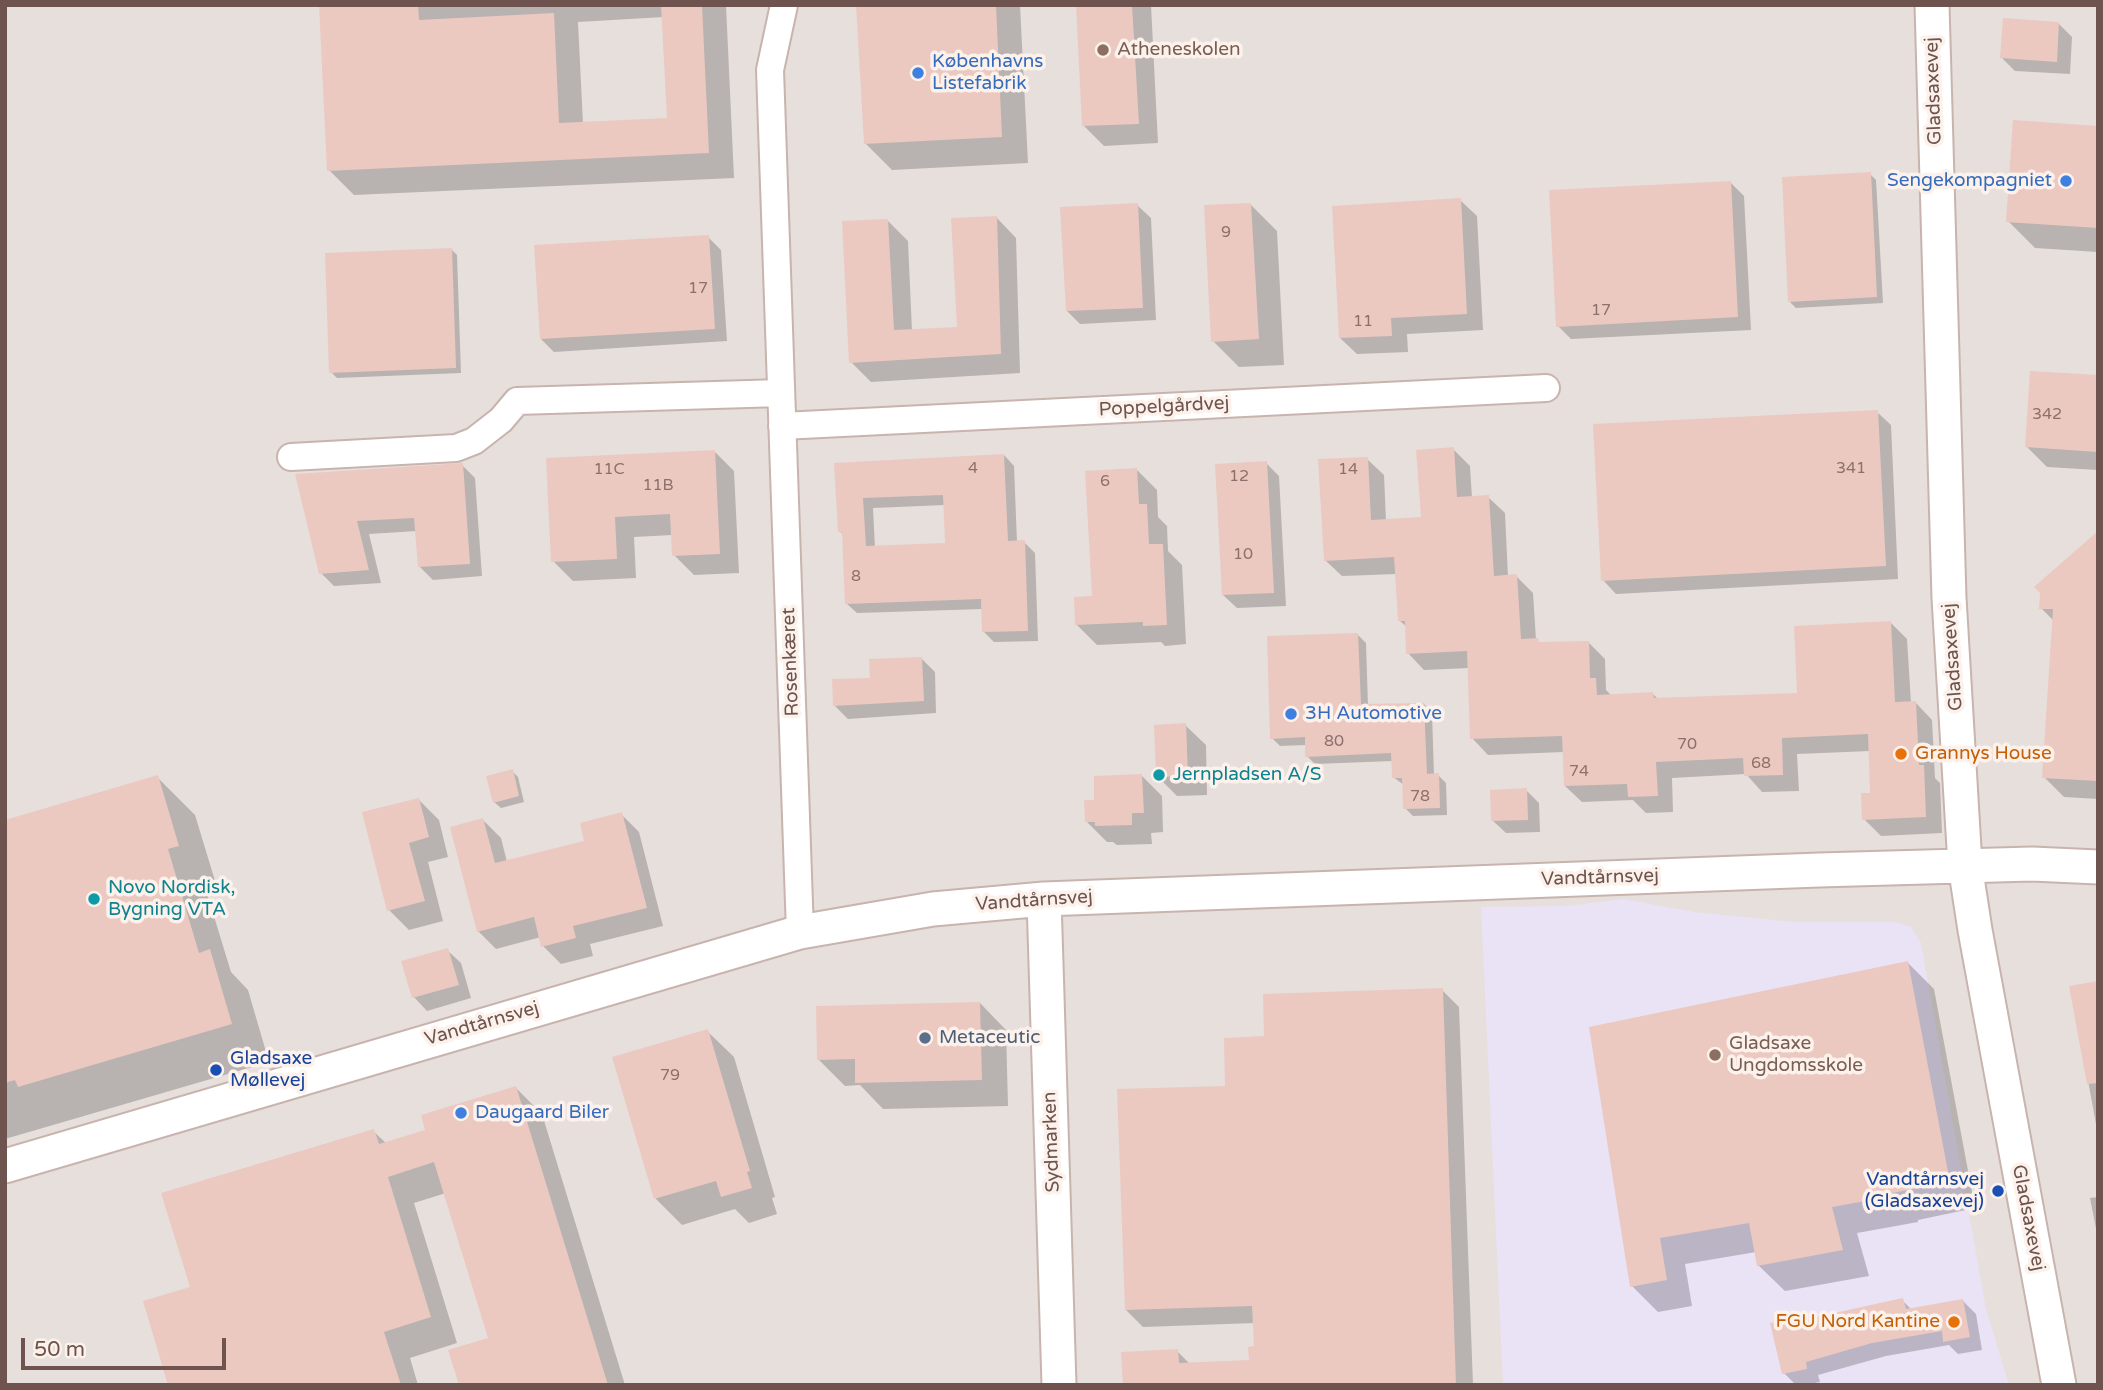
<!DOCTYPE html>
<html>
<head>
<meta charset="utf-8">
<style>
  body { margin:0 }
  #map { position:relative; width:2103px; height:1390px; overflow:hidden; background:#f9ede6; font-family:"Varela Round",sans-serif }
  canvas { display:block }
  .frame { position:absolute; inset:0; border:7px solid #6e534e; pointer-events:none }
  .scale { position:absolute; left:21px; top:1338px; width:205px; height:32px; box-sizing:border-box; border:4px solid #6e534e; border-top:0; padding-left:9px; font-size:21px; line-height:24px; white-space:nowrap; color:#6e534e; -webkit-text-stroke:5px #fcf2eb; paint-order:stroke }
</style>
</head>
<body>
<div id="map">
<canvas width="2103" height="1390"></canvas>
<div class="frame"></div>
<div class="scale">50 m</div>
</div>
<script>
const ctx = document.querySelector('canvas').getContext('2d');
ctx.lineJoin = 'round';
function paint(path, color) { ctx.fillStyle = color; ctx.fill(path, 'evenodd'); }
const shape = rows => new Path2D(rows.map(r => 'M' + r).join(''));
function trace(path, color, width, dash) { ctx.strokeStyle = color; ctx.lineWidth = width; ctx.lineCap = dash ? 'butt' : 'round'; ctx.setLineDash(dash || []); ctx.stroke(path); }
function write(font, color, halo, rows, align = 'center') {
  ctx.font = font + ' "Varela Round",sans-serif'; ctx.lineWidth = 7; ctx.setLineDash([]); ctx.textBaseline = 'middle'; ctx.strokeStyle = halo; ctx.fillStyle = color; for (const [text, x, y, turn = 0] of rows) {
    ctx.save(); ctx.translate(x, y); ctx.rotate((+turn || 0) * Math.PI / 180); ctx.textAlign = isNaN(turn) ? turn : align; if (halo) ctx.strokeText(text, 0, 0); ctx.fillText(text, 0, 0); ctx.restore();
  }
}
const industrial = shape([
  [5,5,2098,5,2098,1385,5,1385]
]);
const education = shape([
  [1623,899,1694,912,1795,922,1896,922,1911,927,1921,943,1986,1309,2009,1385,1503,1385,1481,907,1568,906]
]);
const shadow = shape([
  [321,5,726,5,734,178,354,195,329,170],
  [664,17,668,120,583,124,578,22],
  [858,5,1020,5,1028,163,892,170,865,143],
  [1077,5,1151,5,1158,143,1104,146,1084,126],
  [2058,23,2072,37,2070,74,2015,71,2002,58],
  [2098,127,2098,252,2035,248,2008,221],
  [1870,174,1876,180,1883,303,1796,308,1790,302],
  [1731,183,1744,196,1751,330,1571,339,1558,326],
  [1460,200,1477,216,1483,330,1407,334,1408,352,1357,354,1340,338],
  [1137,205,1151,218,1156,320,1080,324,1067,311],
  [1251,205,1277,231,1284,365,1239,367,1213,341],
  [996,217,1016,238,1020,373,871,382,851,362,887,220,908,241,912,331,958,328],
  [708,237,721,250,727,341,554,352,541,339],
  [451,249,457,255,461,373,337,378,331,372],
  [2098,377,2098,470,2047,467,2027,447],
  [1877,412,1891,425,1898,579,1616,594,1603,580],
  [1453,449,1470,466,1472,498,1488,497,1505,513,1508,577,1516,576,1533,593,1536,640,1541,644,1588,642,1605,659,1606,690,1612,696,1653,694,1658,699,1799,694,1891,623,1907,639,1911,703,1916,703,1932,720,1935,778,1940,783,1942,833,1881,836,1864,819,1872,795,1870,751,1797,754,1799,791,1762,792,1746,774,1672,778,1673,812,1646,813,1633,800,1582,802,1565,786,1564,752,1488,755,1472,738,1469,668,1424,670,1408,653,1407,627,1400,621,1397,574,1342,576,1325,560,1367,459,1384,475,1386,521,1422,519],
  [714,451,734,471,739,573,694,575,674,555,672,535,634,537,636,578,573,581,553,561,548,459],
  [1004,455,1014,466,1017,542,1024,542,1035,553,1038,641,994,642,984,632,983,609,857,613,846,603,844,536,840,531,836,464],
  [945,505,946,545,875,548,873,508],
  [1266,463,1279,476,1286,606,1237,608,1223,595],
  [462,465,475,478,482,576,433,580,420,567,417,531,369,534,381,583,334,586,321,573,297,476],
  [1137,470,1157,490,1158,517,1167,526,1168,551,1182,565,1186,644,1165,646,1161,642,1097,645,1077,625,1094,598],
  [2098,538,2098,799,2064,797,2044,777,2054,621,2041,608],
  [1358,635,1366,643,1368,706,1424,704,1432,713,1434,775,1438,775,1446,783,1447,815,1413,816,1405,808,1404,785,1393,777,1393,761,1315,764,1307,756,1306,745,1280,746,1272,738],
  [922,659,935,672,936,713,848,719,835,706,872,679],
  [1185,725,1206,745,1207,795,1177,796,1157,776],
  [512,771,518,777,524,802,501,808,494,802],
  [1142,776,1162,796,1163,832,1151,833,1152,844,1117,845,1113,842,1107,842,1087,822,1096,801],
  [157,777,195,815,216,884,205,887,231,972,248,990,269,1062,5,1139,5,821],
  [1526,790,1539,803,1540,832,1506,833,1492,820],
  [419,800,439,820,448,857,428,862,443,921,409,930,389,910],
  [621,814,639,832,663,926,590,944,593,956,561,964,543,946,541,937,496,949,478,931,483,820,501,838,507,862,587,842],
  [447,950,461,963,471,998,427,1011,414,997],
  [1908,963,1934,989,1975,1208,1918,1220,1918,1222,1857,1233,1869,1276,1785,1291,1758,1265,1756,1252,1685,1264,1692,1306,1658,1312,1632,1286,1591,1029],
  [2098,983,2098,1135,2071,988],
  [1442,990,1459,1007,1473,1385,1124,1385,1177,1351,1190,1364,1251,1362,1255,1348,1255,1323,1143,1327,1126,1310,1227,1087,1266,1038],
  [980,1003,1006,1030,1008,1106,883,1109,860,1085,845,1086,818,1059],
  [707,1031,734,1057,775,1197,772,1198,777,1214,749,1223,735,1209,682,1225,656,1199,614,1058],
  [516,1088,542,1114,625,1385,461,1385,490,1339,446,1193,414,1203,457,1343,410,1358,418,1385,170,1385,192,1288,373,1131,387,1144,427,1132],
  [2098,1197,2098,1239,2090,1198],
  [1902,1300,1912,1310,1963,1301,1976,1314,1982,1350,1958,1354,1949,1345,1886,1356,1818,1375,1820,1382,1804,1385,1796,1385,1784,1373,1799,1323]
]);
const building = shape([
  [319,5,418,5,419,20,554,13,559,123,667,118,661,5,702,5,709,153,327,171],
  [856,5,996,5,1002,137,864,144],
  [1076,5,1132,5,1139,124,1082,126],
  [2003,18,2059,22,2057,62,2000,58],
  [2013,120,2098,126,2098,228,2006,222],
  [1871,172,1877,297,1788,302,1782,177],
  [1731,181,1738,317,1556,327,1549,190],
  [1461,198,1467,314,1391,318,1392,336,1339,338,1332,206],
  [1138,203,1143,308,1066,311,1060,207],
  [1251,203,1259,339,1211,342,1204,205],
  [997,216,1001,354,849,363,842,221,888,219,894,330,957,327,951,218],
  [709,235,715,329,540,339,534,245],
  [452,248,456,368,329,373,325,253],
  [2030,371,2098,375,2098,452,2025,447],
  [1878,410,1886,566,1601,581,1593,424],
  [1454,447,1457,497,1489,495,1494,576,1517,574,1521,639,1538,638,1539,642,1589,641,1590,678,1596,678,1597,695,1653,692,1654,698,1797,693,1794,626,1891,621,1895,702,1916,701,1919,765,1924,765,1926,817,1862,820,1861,793,1870,793,1868,734,1782,738,1783,775,1744,776,1743,758,1656,762,1658,796,1628,797,1627,784,1564,786,1562,736,1470,739,1467,651,1406,654,1405,621,1398,621,1394,557,1324,561,1318,459,1368,457,1371,520,1421,517,1416,450],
  [715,450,720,554,672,556,670,514,615,517,617,559,551,562,546,458],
  [1004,454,1008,541,1025,540,1028,631,982,632,981,599,845,604,842,532,838,532,834,463],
  [943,495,945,543,866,546,863,498],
  [1267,461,1274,593,1222,595,1215,464],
  [463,463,470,564,418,567,414,518,357,521,369,570,319,574,295,474],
  [1137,468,1139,504,1147,504,1149,544,1163,544,1167,625,1143,626,1143,622,1075,625,1074,597,1092,596,1085,471],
  [2098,531,2098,781,2042,778,2053,609,2039,609,2040,593,2034,587],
  [1358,633,1361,704,1424,703,1427,774,1439,773,1440,808,1403,809,1402,778,1392,778,1391,753,1305,757,1305,737,1270,739,1267,636],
  [922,657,924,701,833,706,832,679,870,678,869,659],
  [1186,723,1188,776,1156,777,1154,725],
  [513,769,519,796,493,803,486,776],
  [1142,774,1144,813,1132,813,1132,825,1095,826,1095,822,1085,822,1084,800,1094,800,1094,776],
  [158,775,179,846,168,849,199,953,210,949,232,1024,18,1087,15,1080,5,1083,5,820],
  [1527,788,1528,820,1491,821,1490,790],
  [419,798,429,837,409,843,425,901,387,911,362,812],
  [622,812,647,908,573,926,576,938,541,947,534,917,477,932,450,827,483,818,495,863,584,841,580,823],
  [448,948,459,985,412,998,401,961],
  [1908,961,1950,1182,1892,1193,1893,1196,1832,1207,1843,1250,1757,1266,1749,1223,1660,1238,1667,1280,1630,1287,1589,1027],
  [2098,981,2098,1083,2087,1084,2069,986],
  [1443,988,1456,1385,1123,1385,1121,1352,1178,1349,1179,1363,1249,1360,1248,1347,1254,1346,1252,1306,1125,1310,1117,1089,1225,1086,1224,1038,1264,1036,1263,994],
  [980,1002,982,1080,855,1083,855,1059,817,1060,816,1006],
  [708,1029,750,1171,747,1172,752,1188,721,1197,716,1181,654,1199,612,1057],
  [516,1086,608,1385,459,1385,448,1350,488,1338,434,1162,388,1177,431,1317,384,1332,401,1385,168,1385,143,1301,190,1287,161,1193,374,1129,379,1144,425,1130,421,1115],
  [1903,1298,1906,1309,1963,1299,1970,1337,1943,1342,1942,1331,1872,1343,1806,1362,1807,1369,1782,1374,1770,1323,1798,1319,1798,1321]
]);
const minor = shape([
  [784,5,770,70,800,932],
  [782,426,1546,388],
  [291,457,456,448,474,441,501,420,517,401,781,393]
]);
const tertiary = shape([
  [1932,5,1949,598,1965,865,1975,930,2059,1385],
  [1044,899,1059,1385],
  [5,1166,800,932,933,909,1044,899,1819,870,2032,864,2098,867]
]);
const markers = [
  [1103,50,7,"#8d6e63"],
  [918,73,7,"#3f7fe0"],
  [2066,181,7,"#3f7fe0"],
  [1291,714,7,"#3f7fe0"],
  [1901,754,7,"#e8710a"],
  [1159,775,7,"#0f9aa8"],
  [94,899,7,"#0f9aa8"],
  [925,1038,7,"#5c6f8a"],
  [1715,1055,7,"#8d6e63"],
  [216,1070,7,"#1a4fb4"],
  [461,1113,7,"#3f7fe0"],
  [1998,1191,7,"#1a4fb4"],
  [1954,1322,7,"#e8710a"]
];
const numberNames = [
  ["9",1226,233],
  ["17",698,289],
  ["17",1601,311],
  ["11",1363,322],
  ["342",2047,415],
  ["4",973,469],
  ["341",1851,469],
  ["11C",609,470],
  ["14",1348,470],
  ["12",1239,477],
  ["6",1105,482],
  ["11B",658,486],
  ["10",1243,555],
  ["8",856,577],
  ["80",1334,742],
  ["70",1687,745],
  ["68",1761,764],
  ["74",1579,772],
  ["78",1420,797],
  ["79",670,1076]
];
const educationNames = [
  ["Atheneskolen",1117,50],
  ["Gladsaxe",1729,1044],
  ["Ungdomsskole",1729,1066]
];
const shopNames = [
  ["Københavns",932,62],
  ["Listefabrik",932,84],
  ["Sengekompagniet",2052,181,"right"],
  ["3H Automotive",1305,714],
  ["Daugaard Biler",475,1113]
];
const streetNames = [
  ["Gladsaxevej",1934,91,-92],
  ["Poppelgårdvej",1164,407,-3],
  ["Gladsaxevej",1953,657,-94],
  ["Rosenkæret",791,662,-92],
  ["Vandtårnsvej",1600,878,-2],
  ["Vandtårnsvej",1034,901,-4],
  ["Vandtårnsvej",482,1024,-16],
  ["Sydmarken",1052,1142,-92],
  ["Gladsaxevej",2028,1218,79]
];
const foodNames = [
  ["Grannys House",1915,754],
  ["FGU Nord Kantine",1940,1322,"right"]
];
const cultureNames = [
  ["Jernpladsen A/S",1173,775],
  ["Novo Nordisk,",108,888],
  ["Bygning VTA",108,910]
];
const serviceNames = [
  ["Metaceutic",939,1038]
];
const transitNames = [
  ["Gladsaxe",230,1059],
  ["Møllevej",230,1081],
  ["Vandtårnsvej",1984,1180,"right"],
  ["(Gladsaxevej)",1984,1202,"right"]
];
paint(industrial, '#e7dfdc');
paint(education, '#eae2f5');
paint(shadow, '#0003');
paint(building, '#ebc9c1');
trace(minor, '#c8b4ad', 30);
trace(tertiary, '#c8b4ad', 37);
trace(minor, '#fff', 26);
trace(tertiary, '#fff', 33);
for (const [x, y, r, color] of markers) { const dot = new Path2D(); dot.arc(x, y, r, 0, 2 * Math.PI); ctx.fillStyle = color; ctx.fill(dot); trace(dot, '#fcf2eb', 2.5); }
write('16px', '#8d706b', null, numberNames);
write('19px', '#785e54', '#fcf2eb', educationNames, 'left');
write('19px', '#366cbe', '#fcf2eb', shopNames, 'left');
write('19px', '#6e534e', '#fcf2eb', streetNames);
write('19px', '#c56008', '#fcf2eb', foodNames, 'left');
write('19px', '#0d838f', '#fcf2eb', cultureNames, 'left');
write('19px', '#4e5e75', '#fcf2eb', serviceNames, 'left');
write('19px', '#164399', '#fcf2eb', transitNames, 'left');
</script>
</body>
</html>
